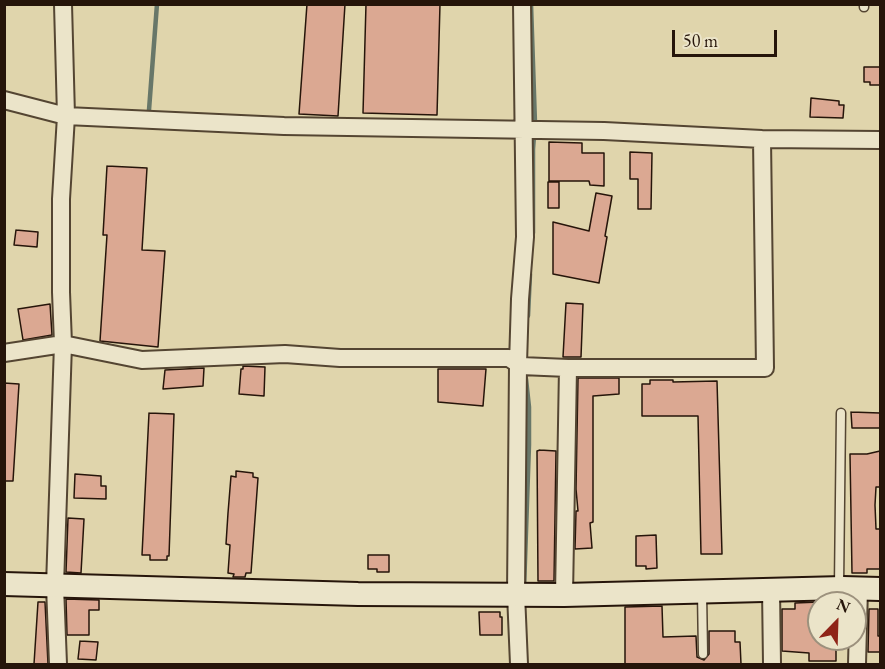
<!DOCTYPE html>
<html>
<head>
<meta charset="utf-8">
<style>
  body { margin:0 }
  #map { position:relative; width:885px; height:669px; overflow:hidden; background:#e0d5ac; font-family:"EB Garamond",serif }
  canvas { display:block }
  .frame { position:absolute; inset:0; border:6px solid #26150a; pointer-events:none }
  .north { position:absolute; left:807px; top:591px; width:60px; height:60px; box-sizing:border-box; background:#ebe4c9; border:2px solid #9c917d; border-radius:50%; rotate:23deg; font-size:16px; font-weight:700; line-height:24px; text-align:center; color:#26150a }
  .north::after { content:''; display:block; margin:auto; width:21px; height:27px; background:#8f2418; clip-path:polygon(50% 0,100% 100%,50% 72%,0 100%) }
  .scale { position:absolute; left:672px; top:30px; width:105px; height:27px; box-sizing:border-box; border:3px solid #26150a; border-top:0; padding-left:8px; font-size:18px; line-height:21px; white-space:nowrap; color:#26150a; -webkit-text-stroke:4px #ebe4c9; paint-order:stroke }
</style>
</head>
<body>
<div id="map">
<canvas width="885" height="669"></canvas>
<div class="frame"></div>
<div class="north">N</div>
<div class="scale">50 m</div>
</div>
<script>
const ctx = document.querySelector('canvas').getContext('2d');
ctx.lineJoin = 'round';
const shape = rows => new Path2D(rows.map(r => 'M' + r).join(''));
function trace(path, color, width, dash) { ctx.strokeStyle = color; ctx.lineWidth = width; ctx.lineCap = dash ? 'butt' : 'round'; ctx.setLineDash(dash || []); ctx.stroke(path); }
function paint(path, color) { ctx.fillStyle = color; ctx.fill(path, 'evenodd'); }
const stream = shape([
  [531,4,535,123,533,149,533,233],
  [149,110,157,4],
  [528,316,530,274],
  [524,589,529,445,529,407,526,379]
]);
const building = shape([
  [307,4,345,4,338,116,299,114,307,4],
  [366,4,440,4,437,115,363,113,366,4],
  [864,67,880,67,880,85,870,85,870,82,864,82,864,67],
  [811,98,839,101,839,105,844,105,843,118,810,117,811,98],
  [549,142,582,143,582,153,604,153,604,186,590,185,589,181,549,181,549,142],
  [630,152,652,153,651,209,638,209,638,179,630,179,630,152],
  [107,166,147,168,142,250,165,251,158,347,100,341,107,235,103,235,107,166],
  [548,182,559,182,559,208,548,208,548,182],
  [596,193,612,196,605,236,607,237,599,283,553,274,553,222,589,231,596,193],
  [16,230,38,232,37,247,14,245,16,230],
  [566,303,583,304,581,357,563,357,566,303],
  [50,304,52,335,23,340,18,309,50,304],
  [243,366,265,367,264,396,239,394,241,369,243,369,243,366],
  [204,368,203,386,163,389,165,370,204,368],
  [438,369,486,369,483,406,438,402,438,369],
  [578,378,619,378,619,394,593,396,593,522,590,523,592,548,575,549,576,511,578,511,576,489,578,378],
  [650,380,673,380,673,382,717,381,722,554,701,554,698,416,642,416,642,384,650,384,650,380],
  [4,383,19,384,13,481,4,481,4,383],
  [851,412,880,413,880,428,852,428,851,412],
  [149,413,174,414,169,556,167,556,167,560,150,560,150,555,142,555,149,413],
  [540,450,556,451,554,581,538,581,537,451,540,450],
  [880,451,880,487,876,487,875,505,876,529,880,529,880,569,867,569,867,573,852,573,850,454,867,454,880,451],
  [236,471,253,473,253,477,258,478,251,573,246,573,245,577,233,577,234,574,228,573,230,545,226,544,228,513,231,476,236,477,236,471],
  [75,474,101,476,101,486,106,486,106,499,74,498,75,474],
  [68,518,84,519,81,573,66,572,68,518],
  [656,535,657,568,646,569,646,566,636,566,636,536,656,535],
  [368,555,389,555,389,572,377,572,377,569,368,569,368,555],
  [66,599,99,600,99,610,89,610,89,635,67,635,66,599],
  [38,602,45,602,48,664,34,664,38,602],
  [819,602,819,639,836,639,836,661,809,661,809,653,782,651,782,609,795,609,795,603,819,602],
  [662,606,663,637,696,636,697,657,704,660,709,654,709,631,735,631,735,642,740,642,741,664,625,664,625,607,662,606],
  [869,609,878,609,878,636,880,636,880,652,868,652,869,609],
  [479,612,500,612,500,617,502,617,502,635,480,635,479,612],
  [80,641,98,642,96,660,78,659,80,641]
]);
const lane = shape([
  [864,4,864,7],
  [839,586,841,413],
  [702,592,703,654]
]);
const street = shape([
  [4,100,66,116,284,126,604,131,762,139,880,140],
  [4,353,63,344,142,360,285,354,340,358,509,358,521,366,568,368,765,368,762,139],
  [771,589,772,664],
  [564,595,568,368],
  [58,664,55,586,63,344,61,292,61,199,66,116,63,4],
  [519,664,516,594,518,364,520,299,525,237,522,4],
  [857,664,859,588]
]);
const secondary = shape([
  [4,584,358,594,564,595,843,588,880,589]
]);
trace(stream, '#687769', 4.5);
paint(building, '#dba892');
trace(building, '#26150a', 1.5);
trace(lane, '#544532', 11);
trace(street, '#544532', 20);
trace(secondary, '#26150a', 26);
trace(lane, '#ebe4c9', 8);
trace(street, '#ebe4c9', 16);
trace(secondary, '#ebe4c9', 22);
</script>
</body>
</html>
